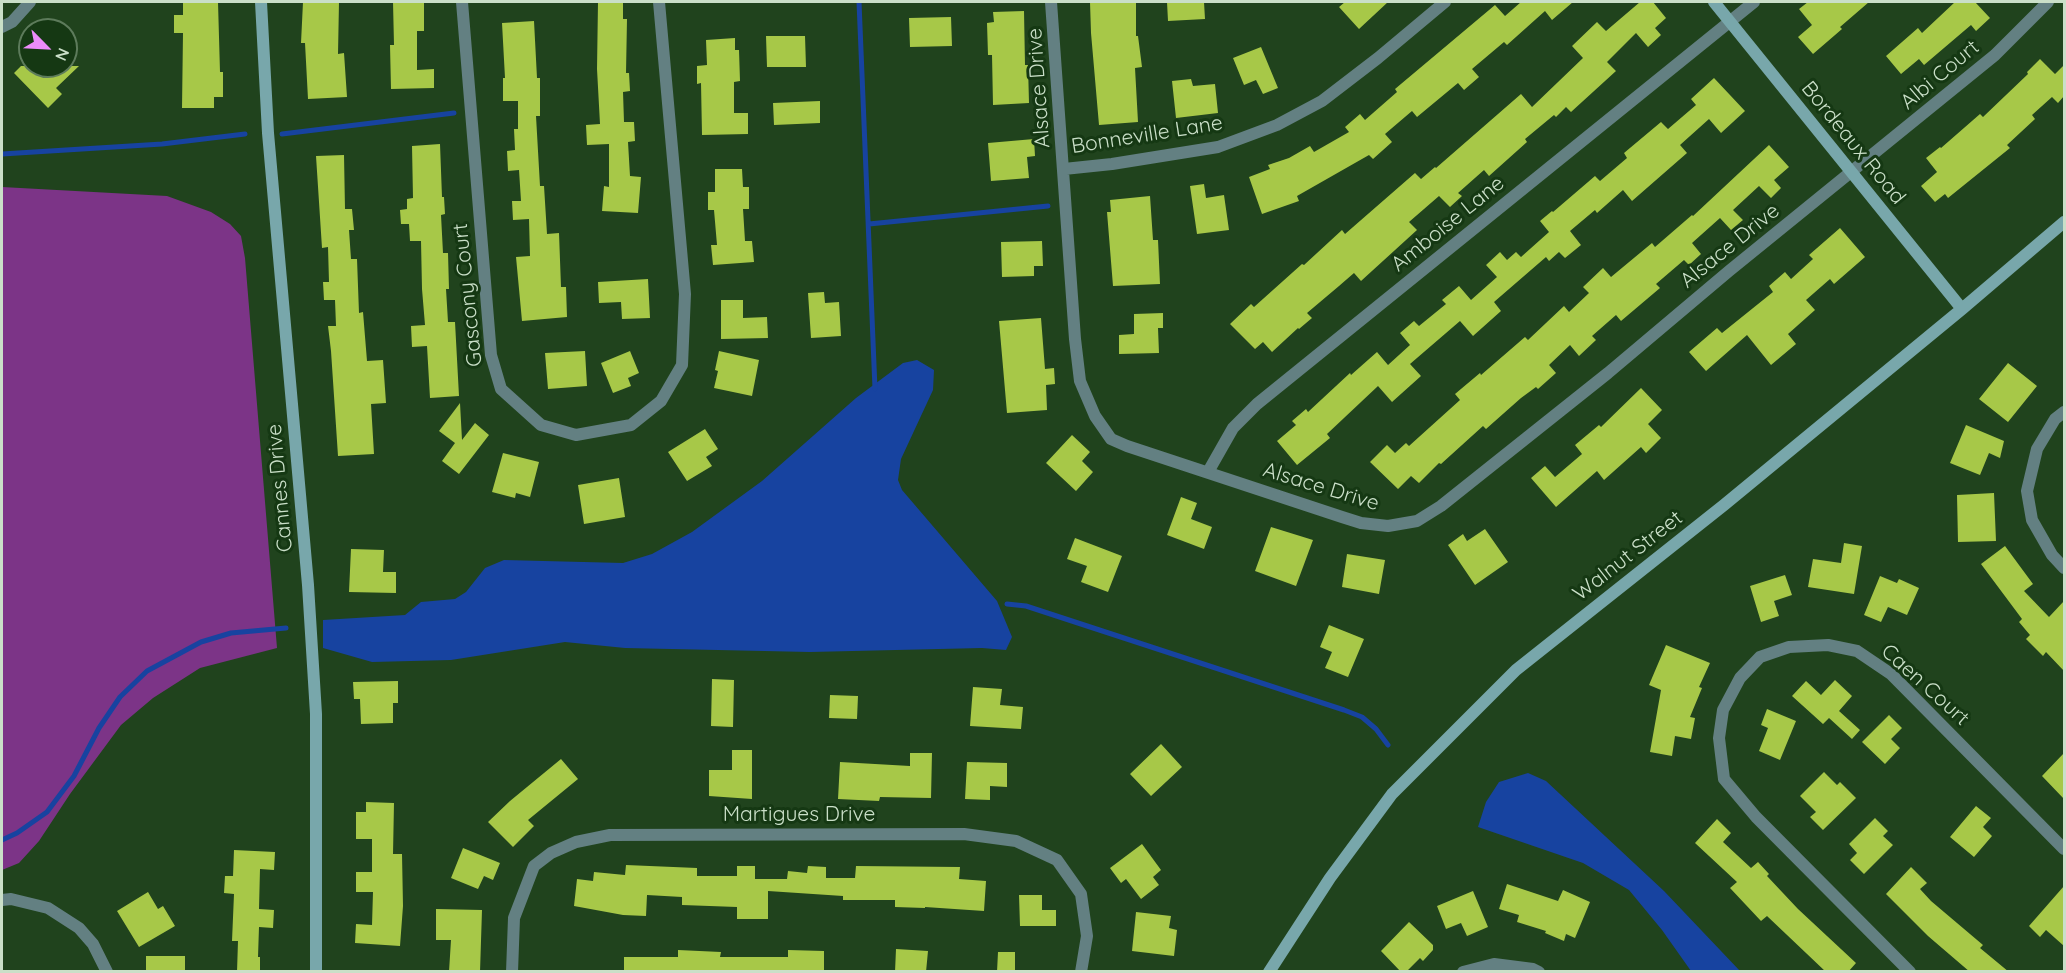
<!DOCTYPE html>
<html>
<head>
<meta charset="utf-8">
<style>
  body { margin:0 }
  #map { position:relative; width:2066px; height:973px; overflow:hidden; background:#20431d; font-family:Quicksand,sans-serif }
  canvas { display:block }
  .frame { position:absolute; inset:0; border:3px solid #cadfc8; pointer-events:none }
  .north { position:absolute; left:18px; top:18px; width:60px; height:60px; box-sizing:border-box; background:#153813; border:2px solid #5d7b5b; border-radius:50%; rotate:114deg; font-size:16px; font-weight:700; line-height:24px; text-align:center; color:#cadfc8 }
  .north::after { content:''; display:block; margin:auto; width:21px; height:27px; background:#ec8cfa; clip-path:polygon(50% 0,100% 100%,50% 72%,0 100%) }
</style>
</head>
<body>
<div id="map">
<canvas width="2066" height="973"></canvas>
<div class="frame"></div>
<div class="north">N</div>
</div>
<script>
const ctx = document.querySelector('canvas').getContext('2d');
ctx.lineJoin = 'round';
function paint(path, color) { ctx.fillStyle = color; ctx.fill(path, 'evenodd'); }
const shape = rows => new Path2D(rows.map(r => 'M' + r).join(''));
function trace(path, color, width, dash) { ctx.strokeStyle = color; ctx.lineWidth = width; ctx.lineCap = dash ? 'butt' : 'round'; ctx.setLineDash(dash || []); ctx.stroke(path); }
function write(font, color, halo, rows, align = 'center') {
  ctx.font = font + ' Quicksand,sans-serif'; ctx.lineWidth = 6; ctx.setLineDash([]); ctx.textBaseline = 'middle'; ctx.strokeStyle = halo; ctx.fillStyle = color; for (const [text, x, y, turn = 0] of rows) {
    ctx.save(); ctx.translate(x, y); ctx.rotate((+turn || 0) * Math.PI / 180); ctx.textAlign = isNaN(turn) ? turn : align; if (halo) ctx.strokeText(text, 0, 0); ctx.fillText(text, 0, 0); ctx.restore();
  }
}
const green = shape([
  [2,187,167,196,211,212,230,224,241,236,245,258,277,648,200,668,153,698,121,725,70,794,39,841,19,863,2,870]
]);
const water = shape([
  [917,360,934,370,933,390,901,459,898,480,902,490,997,601,1012,637,1006,650,982,648,810,652,625,648,565,642,451,660,372,662,323,648,323,620,405,615,421,602,455,599,466,592,485,568,504,560,623,563,652,554,692,532,762,481,856,398,903,363],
  [1528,773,1546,781,1664,891,1740,971,1691,971,1662,930,1629,890,1583,863,1478,827,1486,802,1499,782]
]);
const stream = shape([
  [859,2,875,389],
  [282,134,454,113],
  [2,154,162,144,245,134],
  [869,224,1048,206],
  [1007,604,1026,606,1344,710,1362,717,1376,729,1388,745],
  [2,840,17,833,47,812,74,776,99,728,120,697,147,671,201,642,231,633,286,628]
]);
const building = shape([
  [183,2,218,2,220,72,223,72,223,97,214,97,214,108,182,108,183,33,174,33,174,15,183,15],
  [303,2,339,2,338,54,344,53,347,97,308,99,305,43,301,43],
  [393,2,424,2,424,31,417,31,417,70,434,69,434,88,391,89,390,45,394,45],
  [598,2,623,2,623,19,627,19,626,73,629,73,630,91,623,92,624,122,634,122,635,141,628,142,630,176,641,177,638,213,602,211,604,186,609,187,609,144,587,145,586,125,600,124,597,69],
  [1090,2,1136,2,1136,36,1138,36,1142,67,1135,68,1138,122,1099,125,1091,33],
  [1167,2,1204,2,1205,19,1168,21],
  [1345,2,1388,2,1359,29,1339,7],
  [1521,2,1573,2,1552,20,1545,11,1507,45,1504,42,1472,69,1479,77,1464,90,1458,83,1417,117,1412,111,1385,134,1392,142,1373,159,1369,155,1297,196,1299,201,1262,214,1249,177,1270,169,1268,165,1289,158,1310,146,1314,152,1349,132,1345,127,1360,114,1365,120,1397,92,1395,89,1495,5,1505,16],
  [1640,2,1653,2,1666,18,1655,28,1661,35,1648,47,1636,33,1607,62,1616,71,1571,112,1566,107,1556,117,1554,115,1525,139,1527,142,1489,176,1484,170,1458,193,1462,196,1450,207,1439,196,1409,222,1417,230,1361,281,1354,273,1339,286,1307,313,1312,318,1299,329,1298,328,1272,352,1263,342,1255,349,1230,324,1251,304,1254,307,1302,264,1304,265,1342,230,1345,234,1415,173,1421,179,1435,167,1436,168,1521,94,1532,107,1583,58,1572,46,1597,22,1606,31],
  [1808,2,1869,2,1840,27,1842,29,1813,54,1798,37,1812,25,1799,9],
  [1955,2,1975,2,1990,18,1976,31,1971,25,1924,65,1919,59,1901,74,1886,56,1918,28,1922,33],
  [1024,11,1025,65,1028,65,1029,103,993,105,992,55,988,55,987,23,994,22,993,12],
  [951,17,952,46,910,47,909,18],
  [534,21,537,78,540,78,540,116,536,116,540,186,544,186,547,234,559,233,561,287,566,287,567,317,522,321,516,257,530,256,529,219,513,220,512,201,521,201,519,170,508,171,507,151,515,150,514,129,518,129,518,101,503,101,503,78,505,78,502,23],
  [766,36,805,36,806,67,767,67],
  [735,38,735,50,739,50,740,81,734,82,734,113,748,113,748,134,702,135,701,83,697,84,697,66,707,65,706,40],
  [1261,47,1278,88,1263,94,1256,80,1244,85,1233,58],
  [2040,59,2055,74,2064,65,2064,96,2058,103,2052,97,2032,115,2035,119,2007,145,2010,148,1948,198,1945,194,1935,202,1921,186,1937,172,1926,158,1940,147,1941,148,1980,114,1983,117,2028,74,2027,72],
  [21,66,79,66,56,88,62,94,48,108,14,73],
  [1714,78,1745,111,1721,133,1709,119,1680,145,1687,153,1632,201,1623,190,1597,213,1595,210,1570,231,1581,245,1565,258,1559,252,1549,261,1546,257,1494,302,1501,311,1473,336,1460,321,1410,364,1421,376,1392,402,1378,386,1327,434,1330,438,1297,465,1277,441,1296,425,1292,421,1306,409,1308,412,1350,373,1351,375,1377,352,1388,365,1410,345,1400,333,1414,321,1419,326,1446,304,1442,300,1459,286,1471,300,1497,277,1486,265,1500,252,1507,260,1516,252,1521,257,1549,232,1540,221,1552,211,1553,212,1595,176,1600,181,1627,158,1624,153,1661,122,1668,129,1696,105,1691,99],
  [1191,79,1193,86,1215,84,1218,113,1176,118,1172,81],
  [820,101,820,123,774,125,773,103],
  [1034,139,1035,156,1027,157,1029,178,991,181,988,143],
  [440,144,442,197,444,197,445,214,441,215,443,253,448,253,449,289,446,289,448,322,455,322,459,396,430,398,427,346,412,347,411,326,425,325,422,289,421,241,410,241,409,224,401,224,400,210,407,209,407,199,413,198,412,146],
  [1769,145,1789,167,1774,180,1781,188,1771,198,1759,186,1733,210,1743,220,1731,230,1720,218,1692,243,1701,254,1689,265,1684,260,1656,284,1660,288,1621,321,1616,315,1592,336,1596,340,1579,356,1570,345,1549,365,1556,373,1538,389,1536,387,1521,398,1486,429,1483,426,1441,464,1439,463,1419,483,1411,476,1398,489,1370,462,1387,445,1395,453,1406,443,1409,446,1460,400,1455,394,1480,373,1481,375,1525,337,1528,340,1564,306,1569,312,1589,293,1583,287,1603,268,1611,277,1652,243,1655,247,1692,215,1693,216],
  [344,155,345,209,352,209,354,230,349,230,351,259,357,259,359,313,363,312,367,361,383,360,386,403,371,404,374,454,338,456,331,351,328,326,336,326,335,300,324,300,323,282,329,282,328,247,322,248,316,156],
  [715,169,742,169,743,187,749,187,749,209,743,209,745,241,752,241,754,262,713,265,711,245,717,245,714,210,708,210,708,192,715,192],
  [1204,184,1206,198,1224,195,1229,230,1197,234,1190,186],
  [1150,196,1153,240,1158,240,1160,284,1113,286,1107,212,1111,212,1110,200],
  [1840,228,1865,257,1834,284,1830,279,1806,300,1815,310,1788,334,1796,344,1771,365,1747,335,1706,371,1689,352,1717,328,1722,333,1773,292,1769,286,1785,272,1791,279,1813,259,1809,255],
  [1042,241,1043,266,1034,266,1034,276,1002,277,1001,242],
  [648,279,650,318,622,319,621,302,599,303,598,282],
  [824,292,825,303,839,302,841,336,811,338,808,293],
  [721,300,743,300,743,318,767,317,768,338,721,339],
  [1163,313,1163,328,1158,328,1159,353,1119,354,1119,335,1134,334,1134,314],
  [1041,318,1045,369,1054,368,1055,384,1046,385,1047,410,1007,413,999,321],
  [585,351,587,386,548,389,545,353],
  [630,351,639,373,628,378,631,386,613,393,601,363],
  [719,351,759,360,752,396,714,388,718,371,715,370],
  [2008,363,2037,386,2008,422,1979,399],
  [1641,388,1662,410,1648,424,1661,438,1646,453,1641,447,1604,480,1597,471,1556,507,1531,478,1545,466,1555,477,1582,454,1575,445,1599,425,1601,427],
  [460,403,462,440,475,423,489,435,459,474,442,461,455,443,439,431],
  [1966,425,2004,441,2000,458,1989,453,1980,475,1950,463],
  [705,429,718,449,706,457,712,466,687,481,668,452],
  [1072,435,1090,452,1082,461,1093,472,1076,491,1046,463],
  [503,453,539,462,530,497,516,493,515,498,492,492],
  [619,478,625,517,584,524,578,485],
  [1994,493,1996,541,1958,542,1957,495],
  [1181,497,1197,503,1191,519,1212,527,1204,549,1167,535],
  [1271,527,1313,540,1296,586,1255,571],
  [1485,529,1508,562,1475,585,1448,545,1463,534,1467,541],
  [1075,538,1122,556,1108,592,1081,582,1087,566,1067,559],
  [1844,543,1862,546,1854,594,1808,587,1813,559,1841,563],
  [2005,546,2033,584,2024,591,2049,617,2064,601,2064,671,2046,652,2043,656,2026,639,2030,635,2019,622,2022,619,1981,564],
  [351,549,384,550,383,572,396,572,396,593,349,592],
  [1347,554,1385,560,1379,594,1342,587],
  [1785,575,1792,595,1774,601,1779,616,1761,622,1750,586],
  [1880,576,1897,583,1899,579,1919,588,1907,615,1888,607,1881,622,1864,615],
  [1329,625,1364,639,1348,677,1325,668,1332,652,1320,647],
  [1666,645,1710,663,1699,687,1702,688,1690,717,1695,718,1691,739,1675,736,1672,756,1650,752,1661,690,1649,685],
  [712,679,734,680,733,727,711,726],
  [1835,680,1852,696,1839,711,1860,730,1852,739,1829,718,1823,724,1792,696,1806,681,1821,695],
  [398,681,398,703,393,703,393,723,361,724,360,699,354,699,353,682],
  [973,687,1002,689,1000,705,1023,707,1021,729,970,726],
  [830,695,858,696,857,719,829,718],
  [1767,709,1796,721,1780,760,1759,751,1768,728,1761,725],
  [1889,715,1902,728,1891,739,1900,748,1885,764,1862,742],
  [1161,744,1182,767,1151,796,1130,774],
  [732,750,752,750,752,799,709,796,709,770,732,770],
  [910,753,932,753,931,798,880,797,879,801,838,799,840,762,910,766],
  [2064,753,2064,799,2042,776],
  [561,759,578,779,528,820,534,826,513,847,488,822,510,801],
  [967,762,1007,763,1007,787,990,786,990,800,965,799],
  [1824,772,1837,785,1840,782,1856,798,1823,830,1810,817,1816,812,1800,796],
  [366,802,394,803,393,854,402,854,403,906,400,946,355,943,356,924,372,925,373,892,356,892,356,872,372,872,372,839,356,839,356,812,366,812],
  [1976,806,1991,818,1983,827,1992,836,1974,857,1950,837],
  [1875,818,1888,831,1883,836,1893,845,1864,874,1850,860,1857,853,1849,844],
  [1717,819,1731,833,1723,842,1751,868,1758,862,1769,874,1767,876,1798,909,1856,963,1848,972,1826,972,1767,916,1761,921,1730,888,1737,882,1695,843],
  [1142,844,1161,870,1153,877,1159,885,1141,899,1126,879,1121,883,1110,868],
  [463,848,500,863,493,880,484,876,478,889,451,878],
  [234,850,275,852,274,870,260,869,259,909,274,910,273,928,259,927,258,957,260,957,260,972,237,972,238,941,232,941,234,894,224,893,225,876,233,876],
  [626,865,697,868,697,876,737,876,737,866,755,866,755,879,787,879,788,871,807,873,808,866,826,867,826,878,855,878,856,866,960,867,959,879,986,881,984,911,925,907,925,908,895,907,895,900,843,900,843,896,768,891,768,919,737,919,737,907,682,905,682,897,647,895,646,916,623,915,574,906,577,879,593,881,594,872,625,875],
  [1911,867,1927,883,1920,889,1931,901,1983,945,1980,948,2009,972,1970,972,1928,936,1886,894],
  [1507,884,1558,901,1563,890,1590,902,1575,938,1566,934,1564,941,1545,933,1546,931,1517,922,1519,915,1499,909],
  [2064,886,2064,946,2046,930,2040,937,2029,926],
  [1473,891,1488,927,1467,936,1461,923,1446,929,1437,906],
  [148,892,158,909,163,906,175,926,139,947,117,911],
  [1019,895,1042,895,1042,910,1056,910,1056,926,1020,926],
  [436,909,482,910,480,972,449,972,451,940,436,940],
  [1136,912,1171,916,1169,928,1177,930,1174,956,1132,951],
  [1409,922,1433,945,1433,950,1423,961,1420,958,1406,972,1401,972,1381,951],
  [896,949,928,951,926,972,895,972],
  [678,950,721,952,720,957,788,957,788,950,824,951,824,972,624,972,624,957,678,957],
  [998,952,1015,952,1015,972,997,972],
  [146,956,185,956,185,972,146,972]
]);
const street = shape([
  [462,2,491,355,501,389,541,425,576,435,631,425,661,401,682,365,685,294,659,2],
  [1051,2,1075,339,1080,381,1095,416,1111,439,1127,446,1342,517,1361,523,1388,526,1417,521,1441,506,1608,373,1729,271,1995,55,2048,2],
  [2,27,12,22,30,2],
  [1064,169,1112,164,1218,147,1277,125,1322,101,1378,58,1445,2],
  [2064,412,2055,419,2037,449,2027,491,2032,520,2052,555,2064,568],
  [1208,472,1233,428,1257,404,1754,2],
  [2,900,11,899,48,908,79,928,93,944,107,972],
  [512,972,514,918,534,866,551,853,576,842,610,835,964,834,1016,841,1057,860,1081,894,1087,936,1081,972],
  [1463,972,1494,964,1533,969,1539,972],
  [1910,972,1756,817,1724,779,1719,738,1723,710,1740,678,1760,657,1789,647,1828,645,1857,651,1891,674,2064,849]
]);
const secondary = shape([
  [261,2,268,133,308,585,316,714,316,972],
  [1714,2,1962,309],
  [1269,972,1330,878,1392,794,1516,670,1724,505,1962,309,2064,222]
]);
const streetNames = [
  ["Albi Court",1940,75,-40],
  ["Alsace Drive",1039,88,-94],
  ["Bonneville Lane",1147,135,-9],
  ["Bordeaux Road",1853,143,51],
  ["Amboise Lane",1448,224,-39],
  ["Alsace Drive",1730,246,-39],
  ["Gascony Court",468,295,-96],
  ["Alsace Drive",1321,487,17],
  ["Cannes Drive",280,488,-95],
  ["Walnut Street",1628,556,-38],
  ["Caen Court",1925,685,42],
  ["Martigues Drive",799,815]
];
paint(green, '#7c3487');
paint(water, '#1743a0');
trace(stream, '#1743a0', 5);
paint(building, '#a7c848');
trace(street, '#638082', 12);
trace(secondary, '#78a7ab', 12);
write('21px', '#cadfc8', '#153813', streetNames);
</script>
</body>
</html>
